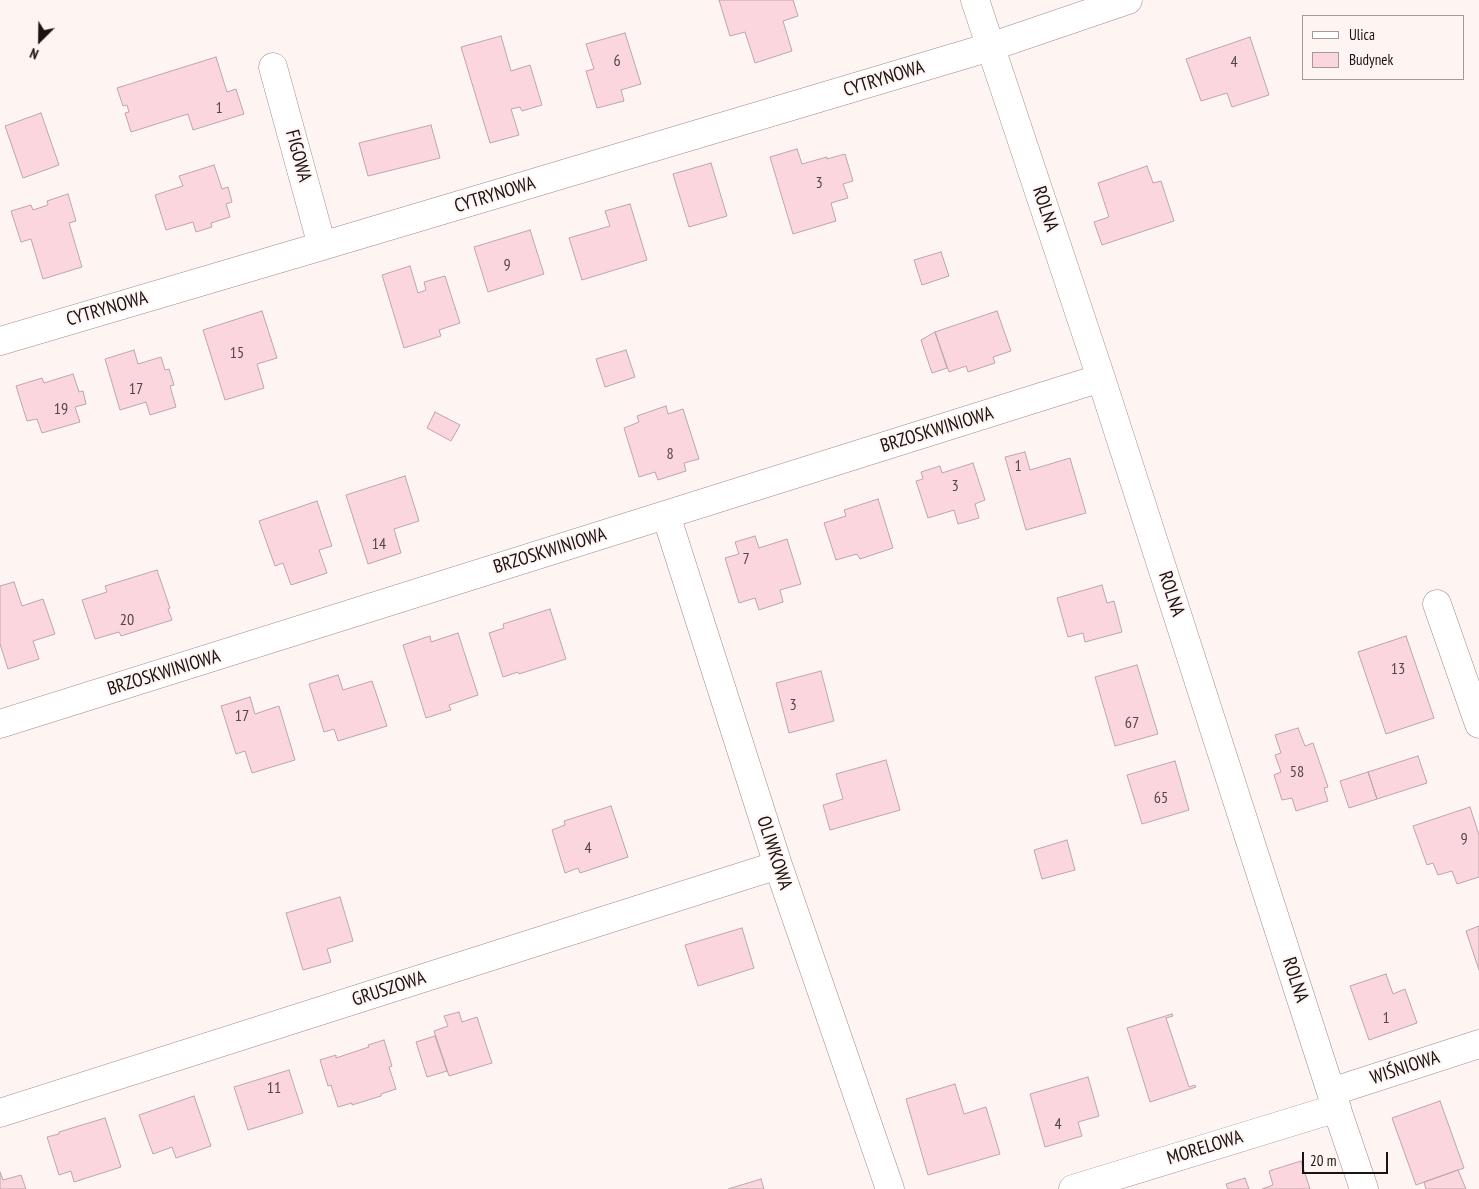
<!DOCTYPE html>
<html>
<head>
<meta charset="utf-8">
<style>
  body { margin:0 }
  #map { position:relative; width:1479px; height:1189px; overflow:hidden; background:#fef4f2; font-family:"PT Sans Narrow",sans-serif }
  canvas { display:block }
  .legend { position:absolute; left:1302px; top:15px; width:162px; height:65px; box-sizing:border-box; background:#fef4f2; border:1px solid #a39a98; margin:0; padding:6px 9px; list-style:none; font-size:15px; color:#1b1312 }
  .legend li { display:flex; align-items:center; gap:10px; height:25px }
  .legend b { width:25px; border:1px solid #a39a98 }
  .north { position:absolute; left:15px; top:15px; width:50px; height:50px; -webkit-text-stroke:4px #fef4f2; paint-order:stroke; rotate:203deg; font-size:14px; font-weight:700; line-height:20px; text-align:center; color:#1b1312 }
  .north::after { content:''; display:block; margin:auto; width:18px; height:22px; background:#1b1312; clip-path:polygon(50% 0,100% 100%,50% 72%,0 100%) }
  .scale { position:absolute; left:1302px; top:1152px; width:86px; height:22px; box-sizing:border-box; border:2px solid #1b1312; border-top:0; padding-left:6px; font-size:15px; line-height:18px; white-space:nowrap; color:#1b1312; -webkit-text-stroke:4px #fef4f2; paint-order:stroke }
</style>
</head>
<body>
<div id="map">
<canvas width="1479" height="1189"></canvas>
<ul class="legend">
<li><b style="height:6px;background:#fff"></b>Ulica</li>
<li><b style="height:14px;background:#fbd6de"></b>Budynek</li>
</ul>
<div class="north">N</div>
<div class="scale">20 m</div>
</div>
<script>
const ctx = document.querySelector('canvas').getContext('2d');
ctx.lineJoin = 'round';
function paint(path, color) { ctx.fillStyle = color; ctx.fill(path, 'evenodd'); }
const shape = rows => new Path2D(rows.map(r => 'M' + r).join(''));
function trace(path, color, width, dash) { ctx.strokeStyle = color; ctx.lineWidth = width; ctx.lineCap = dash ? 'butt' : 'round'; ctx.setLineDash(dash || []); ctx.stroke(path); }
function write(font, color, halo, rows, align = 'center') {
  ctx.font = font + ' "PT Sans Narrow",sans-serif'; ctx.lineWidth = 4; ctx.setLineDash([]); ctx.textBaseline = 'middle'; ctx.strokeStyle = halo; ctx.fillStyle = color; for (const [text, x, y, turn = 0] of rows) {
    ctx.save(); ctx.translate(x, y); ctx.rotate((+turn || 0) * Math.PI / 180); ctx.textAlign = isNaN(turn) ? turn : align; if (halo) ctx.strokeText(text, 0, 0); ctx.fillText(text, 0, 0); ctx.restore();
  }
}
const building = shape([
  [719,0,793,0,798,16,783,21,792,51,755,63,745,32,730,36,719,0],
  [625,33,641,84,621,90,624,101,597,108,586,71,594,69,586,44,625,33],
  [501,36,511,71,530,65,542,105,522,111,520,107,511,109,519,135,490,143,461,47,501,36],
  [1250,37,1269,95,1232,107,1227,93,1201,101,1186,59,1250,37],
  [216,57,227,92,236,89,244,114,193,130,188,114,131,132,125,113,129,112,127,105,123,106,117,88,216,57],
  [41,113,59,165,23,178,5,126,41,113],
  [431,125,440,158,368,176,359,143,431,125],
  [797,149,802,164,827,157,827,159,845,154,853,181,843,184,848,198,831,203,836,221,793,234,770,157,797,149],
  [711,163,727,216,689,227,673,174,711,163],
  [214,165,222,189,228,187,232,202,226,204,230,217,211,223,212,227,196,232,193,222,166,230,155,195,183,186,179,176,214,165],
  [1147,166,1153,183,1161,181,1174,221,1102,245,1094,222,1109,217,1098,183,1147,166],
  [68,194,76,221,69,223,82,267,43,279,31,239,21,242,11,211,31,205,33,210,48,205,47,201,68,194],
  [630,204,647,260,582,280,569,238,610,226,605,211,630,204],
  [530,230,544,274,488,292,474,247,530,230],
  [941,252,949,276,922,285,914,260,941,252],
  [410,266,418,293,426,290,424,282,445,276,460,323,439,330,441,336,404,348,382,275,410,266],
  [262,311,277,358,257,364,264,388,225,400,203,330,262,311],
  [997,311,1011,351,993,357,995,363,968,372,966,366,949,372,935,332,997,311],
  [935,332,947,368,932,373,921,340,935,332],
  [134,350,138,364,161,357,165,370,169,369,174,385,170,386,176,407,150,415,146,402,120,410,105,359,134,350],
  [626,350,635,377,605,387,596,359,626,350],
  [73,374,79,392,83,391,86,404,75,407,80,422,42,433,37,419,27,421,16,386,42,378,44,383,73,374],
  [666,406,668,414,683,409,699,459,684,463,686,471,658,480,655,472,639,477,624,428,639,422,637,416,666,406],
  [435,412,460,425,451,441,427,428,435,412],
  [1025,452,1030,470,1070,458,1086,513,1026,530,1005,457,1025,452],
  [973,463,985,500,975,504,979,518,958,524,954,510,928,518,916,481,923,479,921,472,940,466,942,473,973,463],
  [405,476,419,521,394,529,401,553,368,564,346,495,405,476],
  [878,499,893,548,860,559,857,554,836,560,824,523,846,516,844,510,878,499],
  [317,501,332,546,319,550,327,573,291,585,283,563,275,566,259,521,317,501],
  [755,536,759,548,787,539,801,584,780,590,783,602,759,610,755,598,739,603,725,558,739,554,735,542,755,536],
  [157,570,170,608,168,609,172,620,121,636,119,632,95,639,82,600,107,592,105,586,157,570],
  [14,582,22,606,43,599,55,634,33,641,39,659,8,669,0,644,0,586,14,582],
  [1102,585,1107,603,1114,601,1122,632,1085,642,1083,633,1068,637,1057,598,1102,585],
  [550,609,566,659,519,674,518,672,503,677,489,633,504,628,503,624,550,609],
  [458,633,478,695,449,705,451,710,426,718,403,645,430,636,431,642,458,633],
  [1406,636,1434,718,1386,734,1358,652,1406,636],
  [1137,665,1158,734,1115,746,1095,677,1137,665],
  [821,671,834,721,789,733,776,683,821,671],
  [338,675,343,690,372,681,387,726,338,741,334,729,324,732,309,684,338,675],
  [250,697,255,714,279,706,295,760,252,773,245,751,236,754,221,706,250,697],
  [1298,728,1305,746,1313,743,1328,787,1324,788,1328,801,1296,811,1292,798,1282,800,1274,775,1281,772,1275,755,1281,753,1275,735,1298,728],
  [1418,756,1427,783,1377,799,1368,772,1418,756],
  [886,760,900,810,830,830,823,805,843,799,836,774,886,760],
  [1175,761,1189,810,1142,824,1127,775,1175,761],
  [1368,772,1377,799,1349,808,1340,781,1368,772],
  [611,806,628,857,580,873,578,868,565,873,552,830,565,825,564,821,611,806],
  [1470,807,1479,835,1479,877,1457,884,1452,871,1438,875,1433,863,1427,865,1413,826,1470,807],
  [1067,840,1075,870,1042,879,1034,850,1067,840],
  [340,897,353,941,327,949,331,962,303,970,286,913,340,897],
  [1479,926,1479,970,1466,931,1479,926],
  [742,928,754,968,698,986,685,945,742,928],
  [1386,974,1393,994,1405,989,1417,1023,1369,1040,1350,986,1386,974],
  [459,1012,462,1022,477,1017,492,1063,449,1076,434,1031,448,1026,444,1016,459,1012],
  [1172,1014,1173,1016,1166,1018,1189,1087,1195,1085,1196,1087,1150,1102,1127,1028,1172,1014],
  [435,1036,447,1071,427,1077,416,1042,435,1036],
  [384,1040,392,1066,389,1067,396,1089,381,1094,381,1096,352,1105,352,1103,338,1107,331,1085,328,1086,320,1060,336,1055,336,1058,369,1047,368,1045,384,1040],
  [289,1070,303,1113,248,1130,234,1087,289,1070],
  [1088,1077,1099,1116,1078,1122,1082,1136,1045,1147,1030,1094,1088,1077],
  [955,1084,964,1114,986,1107,1000,1154,928,1175,906,1099,955,1084],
  [194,1096,211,1146,176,1158,172,1147,153,1154,139,1115,194,1096],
  [1440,1101,1464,1168,1416,1185,1392,1118,1440,1101],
  [105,1118,121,1167,74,1182,71,1171,59,1175,47,1137,59,1134,59,1132,105,1118],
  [1301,1161,1310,1189,1262,1189,1273,1185,1269,1171,1301,1161],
  [1458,1170,1466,1189,1426,1189,1424,1182,1458,1170],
  [0,1172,3,1180,21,1175,26,1189,0,1189,0,1172],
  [1245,1178,1249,1189,1228,1189,1226,1184,1245,1178],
  [761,1179,764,1189,728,1189,761,1179]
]);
const street = shape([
  [975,0,1101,378,1331,1092,1364,1189],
  [273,67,322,246],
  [0,341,322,246,990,47,1128,0],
  [666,515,778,865,890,1189],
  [1437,604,1479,724],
  [0,724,1101,378],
  [1331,1092,1479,1044],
  [0,1113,778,865],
  [1073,1189,1337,1108]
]);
const numberNames = [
  ["6",617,61],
  ["4",1234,62],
  ["1",219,108],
  ["3",819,183],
  ["9",507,265],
  ["15",237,353],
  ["17",136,389],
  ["19",61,409],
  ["8",670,454],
  ["1",1018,466],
  ["3",955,486],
  ["14",379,544],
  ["7",746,559],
  ["20",127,620],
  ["13",1398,669],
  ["3",793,705],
  ["17",242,716],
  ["67",1132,723],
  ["58",1297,772],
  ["65",1161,798],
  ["9",1464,839],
  ["4",588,848],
  ["1",1386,1018],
  ["11",274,1088],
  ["4",1058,1124]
];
const streetNames = [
  ["CYTRYNOWA",884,79,-17],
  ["FIGOWA",298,156,75],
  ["CYTRYNOWA",495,195,-17],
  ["ROLNA",1045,209,72],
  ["CYTRYNOWA",107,309,-16],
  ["BRZOSKWINIOWA",937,430,-17],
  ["BRZOSKWINIOWA",550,551,-17],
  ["ROLNA",1171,594,72],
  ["BRZOSKWINIOWA",164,673,-17],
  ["OLIWKOWA",774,853,72],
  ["ROLNA",1295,980,72],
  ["GRUSZOWA",389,989,-18],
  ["WIŚNIOWA",1405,1068,-18],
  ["MORELOWA",1205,1148,-17]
];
paint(building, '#fbd6de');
trace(building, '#bda6ab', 1);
trace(street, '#a08a85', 29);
trace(street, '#fff', 28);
write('16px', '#534445', null, numberNames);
write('19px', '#1b1312', '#fef4f2', streetNames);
</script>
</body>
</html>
